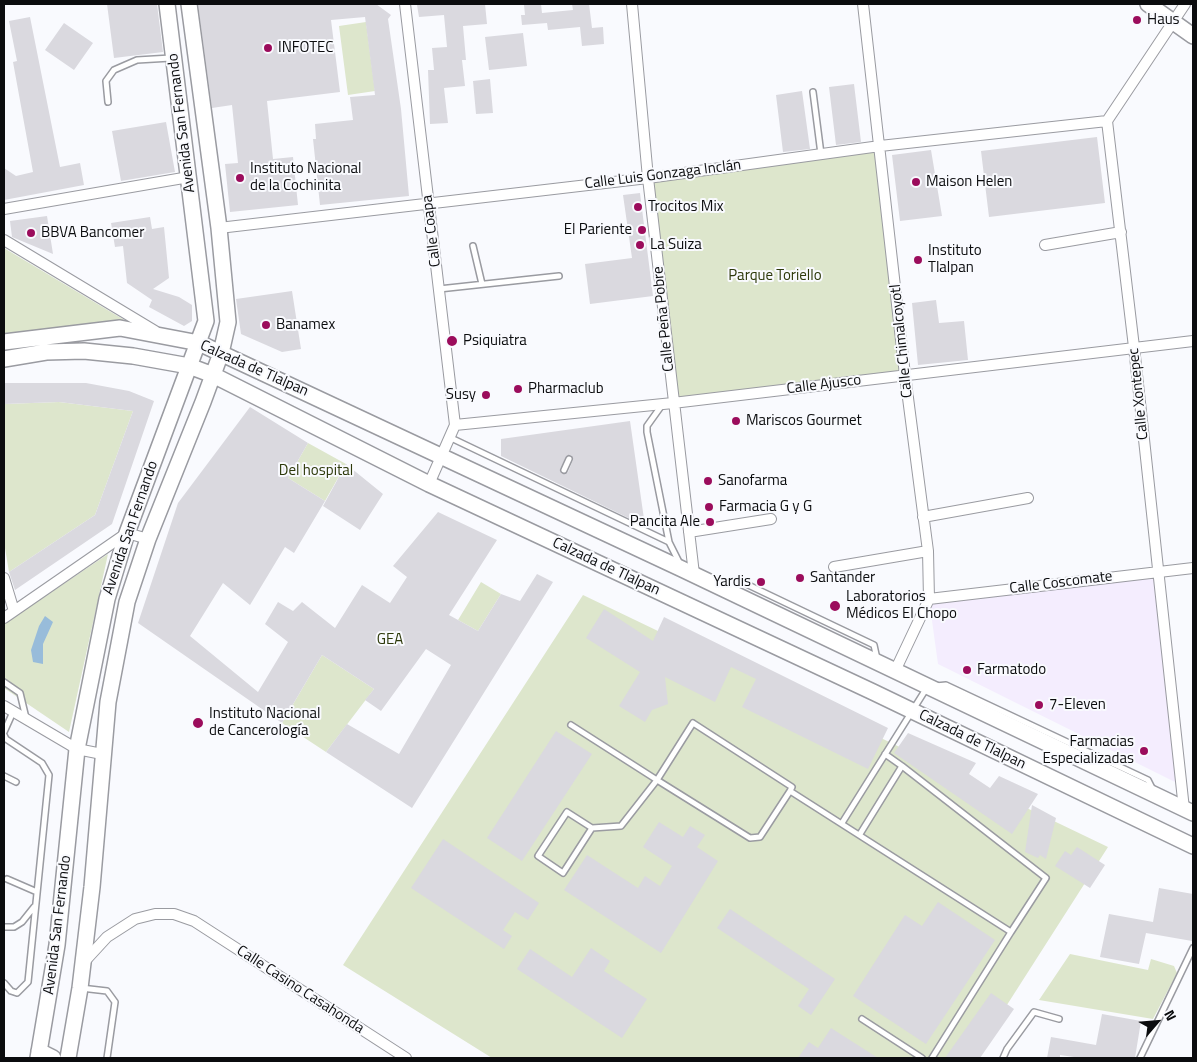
<!DOCTYPE html>
<html>
<head>
<meta charset="utf-8">
<style>
  body { margin:0 }
  #map { position:relative; width:1197px; height:1062px; overflow:hidden; background:#f9fafe; font-family:"Titillium Web",sans-serif }
  canvas { display:block }
  .frame { position:absolute; inset:0; border:5px solid #0b0c0e; pointer-events:none }
  .north { position:absolute; left:1132px; top:997px; width:50px; height:50px; -webkit-text-stroke:4px #f9fafe; paint-order:stroke; rotate:63deg; font-size:14px; font-weight:700; line-height:20px; text-align:center; color:#0b0c0e }
  .north::after { content:''; display:block; margin:auto; width:18px; height:22px; background:#0b0c0e; clip-path:polygon(50% 0,100% 100%,50% 72%,0 100%) }
</style>
</head>
<body>
<div id="map">
<canvas width="1197" height="1062"></canvas>
<div class="frame"></div>
<div class="north">N</div>
</div>
<script>
const ctx = document.querySelector('canvas').getContext('2d');
ctx.lineJoin = 'round';
function paint(path, color) { ctx.fillStyle = color; ctx.fill(path, 'evenodd'); }
const shape = rows => new Path2D(rows.map(r => 'M' + r).join(''));
function trace(path, color, width, dash) { ctx.strokeStyle = color; ctx.lineWidth = width; ctx.lineCap = dash ? 'butt' : 'round'; ctx.setLineDash(dash || []); ctx.stroke(path); }
function write(font, color, halo, rows, align = 'center') {
  ctx.font = font + ' "Titillium Web",sans-serif'; ctx.lineWidth = 4; ctx.setLineDash([]); ctx.textBaseline = 'middle'; ctx.strokeStyle = halo; ctx.fillStyle = color; for (const [text, x, y, turn = 0] of rows) {
    ctx.save(); ctx.translate(x, y); ctx.rotate((+turn || 0) * Math.PI / 180); ctx.textAlign = isNaN(turn) ? turn : align; if (halo) ctx.strokeText(text, 0, 0); ctx.fillText(text, 0, 0); ctx.restore();
  }
}
const commercial = shape([
  [1158,572,1181,785,938,664,929,599]
]);
const green = shape([
  [366,22,375,91,348,95,339,26],
  [880,146,905,375,673,403,648,178],
  [4,248,126,321,4,339],
  [59,402,133,411,95,515,9,572,4,542,4,404],
  [308,443,346,464,325,501,288,478],
  [108,554,69,732,4,688,4,624],
  [481,582,501,594,478,631,458,620],
  [583,595,1108,847,973,1058,492,1058,343,965],
  [322,655,374,689,326,752,282,723],
  [1070,954,1148,970,1151,959,1174,966,1177,973,1153,1019,1039,1000]
]);
const water = shape([
  [45,616,53,622,43,644,43,664,33,662,31,650,39,626]
]);
const building = shape([
  [107,4,157,4,163,52,114,58],
  [198,4,376,4,391,15,388,19,401,109,409,196,320,205,313,139,316,139,315,124,353,120,350,97,375,95,365,17,331,20,340,92,267,101,273,159,293,157,298,205,230,212,225,164,238,163,232,105,212,108],
  [430,4,485,4,487,24,463,26,466,60,462,60,465,86,444,88,448,123,430,124,428,70,434,70,432,48,447,47,444,15,419,17,417,5],
  [541,4,542,13,573,10,572,4,589,4,592,28,603,27,604,44,582,46,580,27,548,30,547,23,522,25,521,15,525,15,524,5],
  [30,17,60,167,80,163,84,185,4,200,4,168,16,176,33,172,13,62,17,61,9,21],
  [64,23,93,43,74,70,45,50],
  [523,33,527,66,489,70,485,37],
  [490,79,493,113,476,114,473,81],
  [854,84,861,142,836,145,829,87],
  [802,91,810,149,783,152,776,95],
  [166,122,175,172,121,181,112,131],
  [1097,137,1105,203,989,217,981,151],
  [931,150,942,216,900,221,892,155],
  [640,193,653,296,590,304,585,264,632,258,623,195],
  [47,216,53,254,12,237,10,221],
  [150,217,152,229,164,227,169,278,153,289,179,297,192,305,192,321,184,326,149,307,152,300,127,283,123,246,115,247,111,223],
  [292,291,301,349,282,352,241,334,236,299],
  [936,300,939,323,964,321,968,360,918,365,912,303],
  [4,383,86,383,129,391,154,401,112,524,15,590,9,572,95,515,133,411,59,402,4,404],
  [250,407,308,443,288,478,325,501,294,553,285,547,250,605,223,583,190,636,258,692,288,642,265,624,278,602,293,611,302,602,335,628,362,585,390,603,407,577,393,566,438,512,497,540,449,615,478,631,501,594,520,601,537,574,553,582,412,808,326,752,347,724,399,754,451,665,426,649,381,711,365,700,374,689,322,655,282,723,138,623,178,503],
  [630,421,645,526,501,456,501,439],
  [567,455,571,455,573,460,568,472,563,474,560,469],
  [346,464,383,494,360,530,323,506],
  [604,609,653,641,664,617,888,728,868,769,742,707,756,679,731,667,715,702,665,677,668,704,652,710,645,722,619,706,640,672,586,638],
  [556,731,592,754,522,861,487,838],
  [908,733,976,763,969,774,990,788,999,776,1038,794,1012,834,894,753],
  [1032,805,1056,818,1046,859,1040,855,1038,858,1025,852],
  [659,822,683,837,690,826,705,835,697,847,718,861,661,953,564,890,587,855,638,888,645,876,660,886,672,866,643,847],
  [443,839,539,903,528,920,515,912,503,930,512,936,504,949,411,888],
  [1077,847,1105,865,1090,888,1055,866,1065,851,1071,855],
  [1159,888,1193,894,1192,941,1146,933,1139,964,1100,957,1109,914,1153,922],
  [938,902,995,940,926,1044,853,996,905,915,922,926],
  [730,909,835,979,811,1015,798,1006,809,989,717,928],
  [591,948,610,961,604,971,647,999,622,1038,517,969,530,949,572,977],
  [991,993,1014,1009,980,1058,945,1058],
  [1102,1014,1141,1021,1135,1058,1081,1058,1060,1055,1060,1058,1047,1058,1051,1037,1096,1045],
  [831,1028,878,1058,798,1058,809,1042,818,1048]
]);
const lane = shape([
  [813,92,821,154],
  [108,102,106,81,114,70,137,60,171,58],
  [473,246,482,284],
  [439,289,559,276],
  [662,405,647,426,647,432,669,542],
  [449,437,669,542,680,564],
  [564,470,569,459],
  [723,584,742,582,874,645,877,659],
  [4,682,20,693,26,718],
  [936,686,946,685,1148,780,1153,790],
  [571,725,657,780,621,826,592,828,567,812,538,856,563,873,592,828],
  [4,732,13,712],
  [4,735,6,739,42,763,49,775,28,982,17,993,11,991,4,983],
  [4,776,16,782],
  [790,791,760,837,750,838,657,780,693,723,792,787,790,791,1011,932,1046,878,902,766],
  [842,823,926,689],
  [860,834,902,766,885,754],
  [7,879,37,892],
  [4,927,14,927,22,922,34,907],
  [81,988,107,991,115,1002,107,1058],
  [862,1019,922,1058],
  [932,1058,1011,932],
  [1003,1058,1007,1049,1034,1012,1059,1019],
  [1140,1058,1193,948]
]);
const street = shape([
  [405,4,455,425,429,484],
  [632,4,648,178,694,574],
  [863,4,905,375,928,551,929,599,895,671],
  [4,209,189,177],
  [219,228,648,178,880,146,1107,121],
  [4,240,155,331],
  [1045,245,1121,232],
  [455,425,673,403,1193,341],
  [923,517,1028,498],
  [689,532,771,519],
  [834,567,928,551],
  [4,578,14,611],
  [929,599,1193,568],
  [4,618,127,533,148,539],
  [4,706,77,749,102,754],
  [1184,809,1134,347,1107,121,1185,4],
  [84,962,107,937,135,919,155,914,174,914,194,921,406,1058]
]);
const secondary = shape([
  [1148,4,1193,36],
  [4,342,120,328,199,343,682,569,1193,813],
  [4,359,46,352,84,351,133,356,189,366,213,375,429,484,873,692,1193,846],
  [39,1051,53,1058],
  [38,1058,57,945,77,749,107,599,127,533,206,321,167,4],
  [68,1058,80,988,92,887,108,702,127,602,148,539,203,402,221,353,228,322,219,228,189,4]
]);
const markers = [
  [1137,20,5,"#9b0c5c"],
  [268,48,5,"#9b0c5c"],
  [240,178,5,"#9b0c5c"],
  [916,182,5,"#9b0c5c"],
  [638,207,5,"#9b0c5c"],
  [642,230,5,"#9b0c5c"],
  [31,233,5,"#9b0c5c"],
  [640,245,5,"#9b0c5c"],
  [918,260,5,"#9b0c5c"],
  [266,325,5,"#9b0c5c"],
  [452,341,6,"#9b0c5c"],
  [518,389,5,"#9b0c5c"],
  [486,395,5,"#9b0c5c"],
  [736,421,5,"#9b0c5c"],
  [708,481,5,"#9b0c5c"],
  [709,507,5,"#9b0c5c"],
  [710,522,5,"#9b0c5c"],
  [800,578,5,"#9b0c5c"],
  [761,582,5,"#9b0c5c"],
  [835,606,6,"#9b0c5c"],
  [967,670,5,"#9b0c5c"],
  [1039,705,5,"#9b0c5c"],
  [198,723,6,"#9b0c5c"],
  [1144,751,5,"#9b0c5c"]
];
const poiNames = [
  ["Haus",1147,20],
  ["INFOTEC",278,48],
  ["Instituto Nacional",250,169],
  ["de la Cochinita",250,186],
  ["Maison Helen",926,182],
  ["Trocitos Mix",648,207],
  ["El Pariente",632,230,"right"],
  ["BBVA Bancomer",41,233],
  ["La Suiza",650,245],
  ["Instituto",928,251],
  ["Tlalpan",928,268],
  ["Banamex",276,325],
  ["Psiquiatra",463,341],
  ["Pharmaclub",528,389],
  ["Susy",476,395,"right"],
  ["Mariscos Gourmet",746,421],
  ["Sanofarma",718,481],
  ["Farmacia G y G",719,507],
  ["Pancita Ale",700,522,"right"],
  ["Santander",810,578],
  ["Yardis",751,582,"right"],
  ["Laboratorios",846,597],
  ["Médicos El Chopo",846,614],
  ["Farmatodo",977,670],
  ["7-Eleven",1049,705],
  ["Instituto Nacional",209,714],
  ["de Cancerología",209,731],
  ["Farmacias",1134,742,"right"],
  ["Especializadas",1134,759,"right"]
];
const streetNames = [
  ["Avenida San Fernando",182,123,-97],
  ["Calle Luis Gonzaga Inclán",663,175,-7],
  ["Calle Coapa",432,231,-97],
  ["Calle Peña Pobre",664,319,-96],
  ["Calle Chimalcoyotl",902,341,-96],
  ["Calzada de Tlalpan",254,369,24],
  ["Calle Ajusco",824,385,-7],
  ["Calle Xontepec",1139,394,-96],
  ["Avenida San Fernando",131,528,-71],
  ["Calzada de Tlalpan",606,567,25],
  ["Calle Coscomate",1061,583,-7],
  ["Calzada de Tlalpan",972,740,26],
  ["Avenida San Fernando",58,925,-83],
  ["Calle Casino Casahonda",300,990,33]
];
const parkNames = [
  ["Parque Toriello",775,276],
  ["Del hospital",316,471],
  ["GEA",390,640]
];
paint(commercial, '#f4edfe');
paint(green, '#dde6cc');
paint(water, '#98bcda');
paint(building, '#dad9df');
trace(lane, '#9a9ba1', 8);
trace(street, '#9a9ba1', 12);
trace(secondary, '#9a9ba1', 18);
trace(lane, '#fff', 5);
trace(street, '#fff', 10);
trace(secondary, '#fff', 15);
for (const [x, y, r, color] of markers) { const dot = new Path2D(); dot.arc(x, y, r, 0, 2 * Math.PI); ctx.fillStyle = color; ctx.fill(dot); trace(dot, '#f9fafe', 2); }
write('15px', '#0b0c0e', '#f9fafe', poiNames, 'left');
write('15px', '#0b0c0e', '#f9fafe', streetNames);
write('15px', '#2d390a', '#f9fafe', parkNames);
</script>
</body>
</html>
